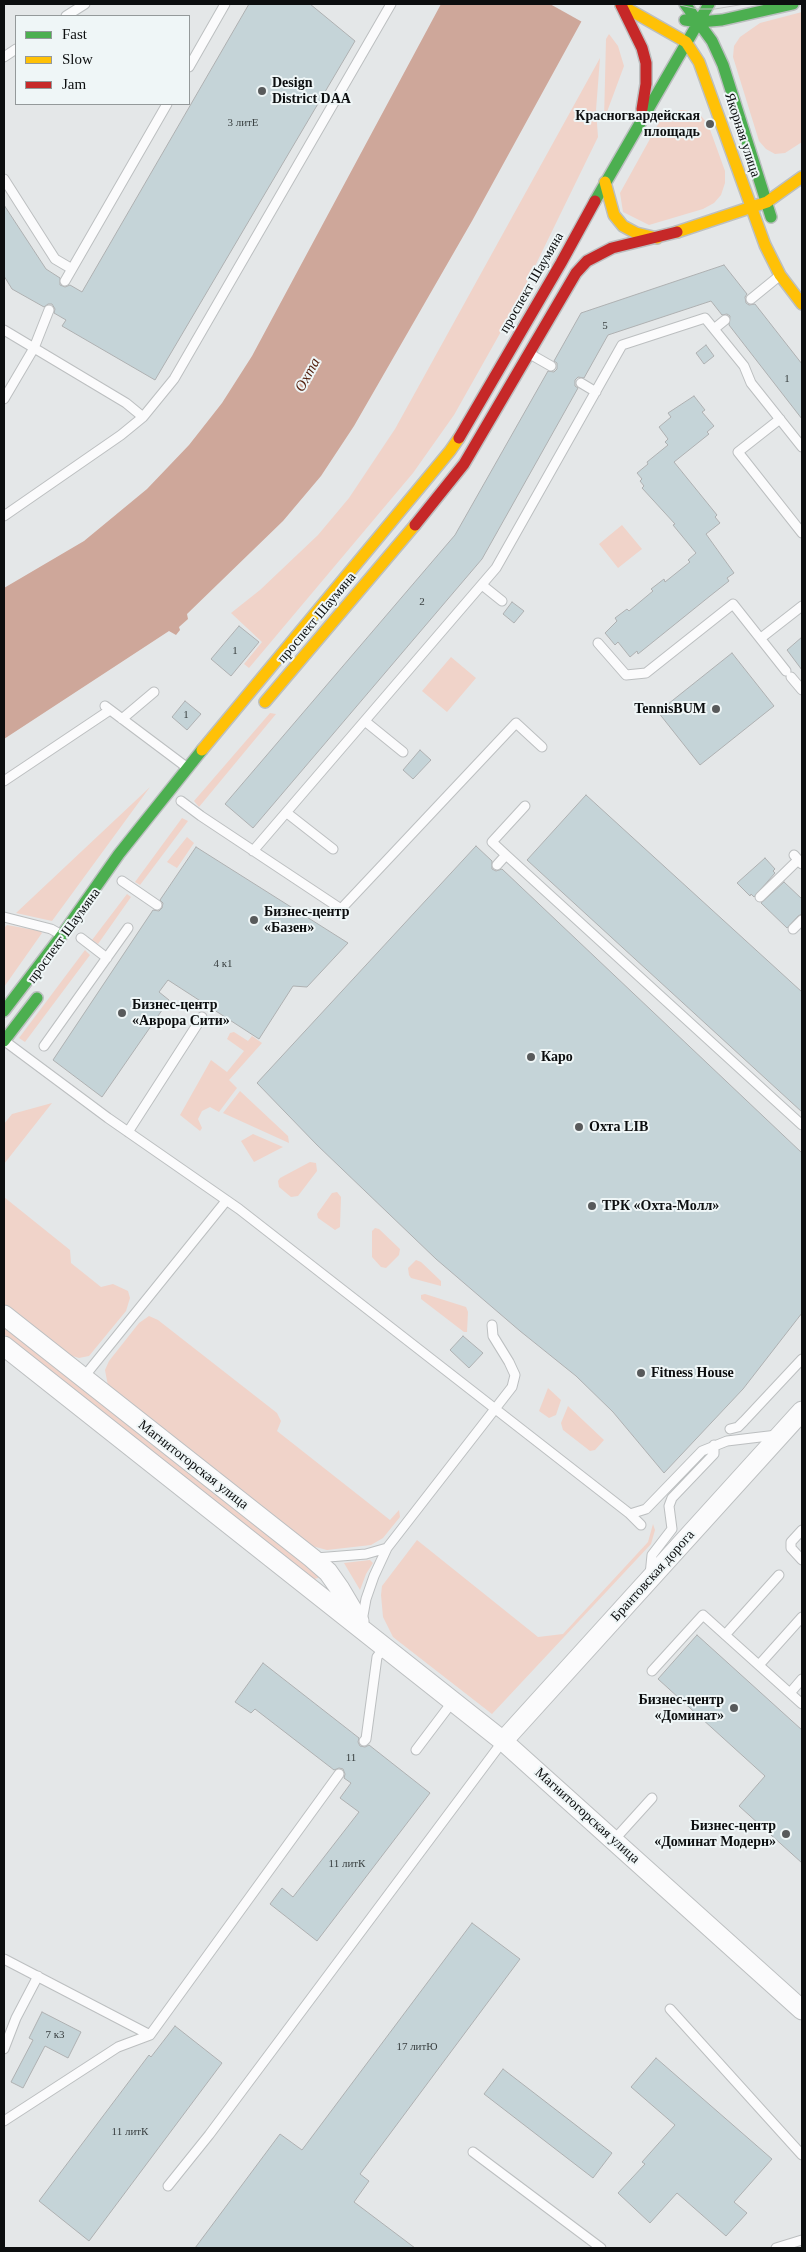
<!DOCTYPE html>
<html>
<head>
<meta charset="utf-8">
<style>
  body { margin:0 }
  #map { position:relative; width:806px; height:2252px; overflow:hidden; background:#e4e7e8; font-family:Georgia,serif }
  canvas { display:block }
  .frame { position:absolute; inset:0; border:5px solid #0c0e0f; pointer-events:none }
  .legend { position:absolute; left:15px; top:15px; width:175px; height:90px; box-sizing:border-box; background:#eff6f7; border:1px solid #94999a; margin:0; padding:6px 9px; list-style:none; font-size:15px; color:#0c0e0f }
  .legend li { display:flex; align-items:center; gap:10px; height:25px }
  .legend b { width:25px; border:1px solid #94999a }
</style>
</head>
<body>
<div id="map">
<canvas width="806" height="2252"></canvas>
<div class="frame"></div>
<ul class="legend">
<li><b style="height:6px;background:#4caf50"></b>Fast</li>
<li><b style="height:6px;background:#ffc107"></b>Slow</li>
<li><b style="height:6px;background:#c62828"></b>Jam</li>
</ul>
</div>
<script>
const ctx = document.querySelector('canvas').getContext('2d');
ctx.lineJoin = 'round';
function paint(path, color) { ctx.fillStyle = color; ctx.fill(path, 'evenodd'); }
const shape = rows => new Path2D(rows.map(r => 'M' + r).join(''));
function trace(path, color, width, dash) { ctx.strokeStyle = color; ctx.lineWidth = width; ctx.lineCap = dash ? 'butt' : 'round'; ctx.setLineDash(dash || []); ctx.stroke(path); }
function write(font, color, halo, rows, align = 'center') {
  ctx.font = font + ' Georgia,serif'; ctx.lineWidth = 4; ctx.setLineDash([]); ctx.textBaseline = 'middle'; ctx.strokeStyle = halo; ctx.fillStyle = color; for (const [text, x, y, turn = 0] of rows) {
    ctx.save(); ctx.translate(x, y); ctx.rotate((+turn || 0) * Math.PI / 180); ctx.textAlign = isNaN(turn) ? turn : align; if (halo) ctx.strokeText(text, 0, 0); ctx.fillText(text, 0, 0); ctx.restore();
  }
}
const green = shape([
  [802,12,802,142,785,153,775,154,766,149,759,141,733,57,734,46,740,37,760,23],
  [609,34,618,46,624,66,604,120,606,39],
  [600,58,596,110,598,137,516,305,454,415,413,473,249,668,244,664,262,642,231,613,260,590,318,535,349,498,395,429],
  [681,110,691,111,701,116,708,124,725,171,725,183,721,195,714,203,703,209,649,225,623,212,620,193,661,119,670,113],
  [622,525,642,549,618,568,599,544],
  [451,657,476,678,447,712,422,691],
  [270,713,276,714,199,807,194,801],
  [150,787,52,921,16,913],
  [182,818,188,821,140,885,135,882],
  [187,837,194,843,177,868,167,862],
  [127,894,131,897,98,944,92,940],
  [7,925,40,931,42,933,4,987,4,928],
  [85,950,90,955,25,1042,19,1038],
  [234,1032,248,1041,252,1036,262,1043,229,1080,237,1088,219,1112,210,1107,202,1111,198,1119,202,1128,200,1131,180,1115,211,1060,227,1072,244,1051,227,1039,230,1033],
  [240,1091,288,1136,289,1143,223,1113],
  [52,1103,4,1164,4,1124,12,1114],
  [253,1134,283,1147,254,1162,241,1141],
  [310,1162,316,1163,317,1171,298,1196,291,1197,279,1187,278,1181,280,1178],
  [337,1192,341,1197,340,1227,335,1230,318,1218,317,1214,332,1193],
  [4,1197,70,1250,71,1263,101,1287,113,1284,128,1291,130,1298,126,1311,89,1356,79,1358,69,1355,4,1304],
  [375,1228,379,1229,400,1249,399,1255,386,1268,381,1267,372,1257,372,1231],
  [416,1260,421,1262,441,1281,441,1286,411,1278,409,1275,408,1268],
  [425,1294,466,1307,468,1312,467,1332,464,1332,421,1299,421,1295],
  [149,1316,158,1320,277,1413,281,1421,277,1431,390,1520,399,1510,400,1517,383,1538,371,1545,327,1550,312,1546,108,1386,105,1370,109,1361,139,1323],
  [4,1327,318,1575,318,1578,314,1579,4,1334],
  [548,1388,561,1400,556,1415,549,1418,539,1411],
  [568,1406,604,1440,595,1450,590,1451,563,1430,561,1423],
  [653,1524,655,1530,651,1544,492,1714,393,1637,383,1617,381,1595,382,1586,417,1540,538,1637,563,1634,648,1542],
  [370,1560,373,1563,366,1574,360,1590,344,1563]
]);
const water = shape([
  [441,4,591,4,472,221,354,426,321,476,283,521,187,614,188,619,179,627,180,630,176,635,169,631,4,739,4,588,84,541,147,489,189,445,222,403,252,356]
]);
const pier = shape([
  [550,4,594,4,584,23]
]);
const building = shape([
  [249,4,310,4,355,41,155,380,62,326,66,320,54,313,55,309,52,304,48,304,44,307,12,289,4,276,4,205,46,269,60,278,60,285,65,287,70,285,82,292,249,4],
  [724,265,747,294,745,297,746,303,749,305,755,304,802,364,802,419,729,325,730,316,727,314,722,315,711,301,608,335,584,378,578,377,575,380,575,386,578,388,482,559,253,828,225,804,455,535,548,371,554,372,557,369,557,363,554,361,581,313,724,265],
  [706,345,714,356,704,364,696,353,706,345],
  [694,396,705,410,702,412,714,426,707,432,709,434,674,462,717,515,715,517,720,523,706,534,734,573,727,578,729,581,710,596,638,654,637,651,630,657,618,642,615,645,605,633,617,621,615,618,627,609,629,611,653,591,651,589,664,579,665,582,690,562,688,560,696,553,673,525,675,524,642,488,644,486,640,481,642,479,637,473,648,464,647,462,668,445,665,442,668,439,659,427,671,417,668,413,694,396],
  [512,602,524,611,514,623,503,614,512,602],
  [239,626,259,642,231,676,211,659,239,626],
  [802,637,802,670,787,650,802,637],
  [732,653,774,706,700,765,658,712,732,653],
  [185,701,201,714,187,730,172,717,185,701],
  [420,750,431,760,413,779,403,770,420,750],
  [586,795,802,992,802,1112,527,860,586,795],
  [476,846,492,861,492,869,496,871,502,869,802,1153,802,1313,743,1389,664,1473,613,1412,576,1376,520,1331,436,1259,317,1145,257,1083,476,846],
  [196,847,348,943,307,987,293,986,259,1039,168,980,159,992,169,1000,102,1097,53,1060,153,910,159,911,162,908,163,903,160,900,196,847],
  [765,858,775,869,773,871,775,873,754,897,751,894,750,896,737,883,765,858],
  [784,882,802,899,802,914,798,916,787,928,761,903,784,882],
  [463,1336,483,1353,469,1368,450,1350,463,1336],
  [697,1635,802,1730,802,1863,739,1806,765,1776,658,1679,697,1635],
  [263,1663,359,1738,358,1742,360,1746,365,1747,369,1745,430,1793,317,1941,270,1904,282,1888,293,1897,359,1812,340,1798,351,1783,344,1778,345,1774,343,1769,339,1768,334,1770,255,1709,251,1713,235,1702,263,1663],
  [472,1923,520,1959,360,2174,369,2181,354,2202,415,2248,195,2248,280,2134,302,2150,472,1923],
  [42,2012,81,2032,68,2058,45,2046,23,2088,11,2082,33,2040,29,2038,42,2012],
  [175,2026,222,2063,89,2241,39,2201,149,2055,151,2057,175,2026],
  [656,2058,772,2159,734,2202,747,2213,726,2236,677,2193,650,2223,618,2193,645,2164,642,2162,675,2125,631,2087,656,2058],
  [503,2069,612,2153,593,2178,484,2094,503,2069]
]);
const lane = shape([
  [66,16,85,4],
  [4,57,16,49],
  [189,67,225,4],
  [4,179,55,259,72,269],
  [65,281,167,104],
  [751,299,778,277],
  [714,329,725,320],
  [4,330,126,403,143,417],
  [530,354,551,366],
  [581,383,596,392],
  [4,399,34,348,49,310],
  [780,419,738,452,802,533],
  [4,516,121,435,143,417,174,379,391,4],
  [482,585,502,601],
  [761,638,802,606],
  [598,643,626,675,646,673,733,604,786,671],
  [791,677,802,690],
  [105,706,185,766],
  [122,719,154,692],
  [366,722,403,752],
  [4,781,110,710],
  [181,801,201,816,341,909,516,723,542,747],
  [287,813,333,849],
  [253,851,496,568,622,345,705,318,744,366,751,383,802,447],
  [506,855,492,842,525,806],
  [794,855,802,864],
  [497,865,506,855,802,1125],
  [122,881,157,905],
  [760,897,798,860],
  [4,917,51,929,60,934],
  [793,929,802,920],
  [81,938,107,958],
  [6,1042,108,1118,239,1209,630,1514,641,1525],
  [44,1046,128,928],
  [128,1132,202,1017],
  [83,1378,226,1201],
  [730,1429,738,1427,744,1421,802,1359],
  [630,1514,646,1509,702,1451,727,1441,777,1435],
  [802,1530,791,1542,791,1548,802,1560],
  [316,1558,366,1554,387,1548],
  [650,1575,652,1555,672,1529,669,1506,672,1498,714,1454,714,1445],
  [362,1621,366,1599,374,1576,387,1548,512,1387,515,1375,509,1362,493,1336,492,1325],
  [725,1635,779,1575],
  [759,1665,802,1617],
  [652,1671,703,1615,802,1704],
  [790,1693,802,1679],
  [364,1741,366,1739,377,1657,385,1647],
  [416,1750,453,1701],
  [614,1840,652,1798],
  [4,1959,150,2035],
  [670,2009,802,2155],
  [4,2049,16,2018,38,1976],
  [4,2121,118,2047,150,2035,339,1774],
  [473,2152,601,2248],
  [168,2186,209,2135,503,1741],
  [776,2248,802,2240]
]);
const street = shape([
  [4,1315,312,1558,328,1572,340,1589,359,1621],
  [4,1346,503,1741,802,2010],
  [503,1741,802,1411]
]);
const fast = shape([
  [685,4,712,41,723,65,771,217],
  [685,20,699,22,722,20,793,4],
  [595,201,709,4],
  [4,1011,62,935,119,854,202,750],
  [4,1041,37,998]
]);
const slow = shape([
  [621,5,686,42,699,62,765,245,780,275,802,304],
  [605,182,614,215,623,226,636,233,657,238],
  [677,232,767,202,802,177],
  [265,702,415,525],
  [202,750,450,451,459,438]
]);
const jam = shape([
  [621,5,642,48,646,63,646,84,642,109],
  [459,438,561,263,595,201],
  [415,525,464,464,576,273,587,261,612,248,677,232]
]);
const tram = shape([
  [675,4,698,9,715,9,745,4]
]);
const markers = [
  [262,91,5,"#585a5b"],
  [710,124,5,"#585a5b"],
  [716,709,5,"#585a5b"],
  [254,920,5,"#585a5b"],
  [122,1013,5,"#585a5b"],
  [531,1057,5,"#585a5b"],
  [579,1127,5,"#585a5b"],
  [592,1206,5,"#585a5b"],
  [641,1373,5,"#585a5b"],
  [734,1708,5,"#585a5b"],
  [786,1834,5,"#585a5b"]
];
const numberNames = [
  ["3 литЕ",243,123],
  ["5",605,326],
  ["1",787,379],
  ["2",422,602],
  ["1",235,651],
  ["1",186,715],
  ["4 к1",223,964],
  ["11",351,1758],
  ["11 литК",347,1864],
  ["7 к3",55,2035],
  ["17 литЮ",417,2047],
  ["11 литК",130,2132]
];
const poiNames = [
  ["Design",272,83],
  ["District DAA",272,99],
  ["Красногвардейская",700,116,"right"],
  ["площадь",700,132,"right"],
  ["TennisBUM",706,709,"right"],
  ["Бизнес-центр",264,912],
  ["«Базен»",264,928],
  ["Бизнес-центр",132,1005],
  ["«Аврора Сити»",132,1021],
  ["Каро",541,1057],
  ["Охта LIB",589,1127],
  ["ТРК «Охта-Молл»",602,1206],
  ["Fitness House",651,1373],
  ["Бизнес-центр",724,1700,"right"],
  ["«Доминат»",724,1716,"right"],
  ["Бизнес-центр",776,1826,"right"],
  ["«Доминат Модерн»",776,1842,"right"]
];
const streetNames = [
  ["Якорная улица",742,135,72],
  ["проспект Шаумяна",532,283,-60],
  ["проспект Шаумяна",317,618,-50],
  ["проспект Шаумяна",64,936,-54],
  ["Магнитогорская улица",193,1465,38],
  ["Брантовская дорога",653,1576,-48],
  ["Магнитогорская улица",587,1816,42]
];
const waterNames = [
  ["Охта",308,375,-61]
];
paint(green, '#f0d3c9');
paint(water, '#cea79a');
paint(pier, '#e4e7e8');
paint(building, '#c5d4d8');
trace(building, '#aeb0b1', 1);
trace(lane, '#bcbfc0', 11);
trace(street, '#bcbfc0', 21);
trace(fast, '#bcbfc0', 14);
trace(slow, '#bcbfc0', 14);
trace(jam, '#bcbfc0', 14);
trace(lane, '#fbfbfc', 9);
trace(street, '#fbfbfc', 19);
trace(fast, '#4caf50', 11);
trace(slow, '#ffc107', 11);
trace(jam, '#c62828', 11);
trace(tram, '#c1c2c2', 1);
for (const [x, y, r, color] of markers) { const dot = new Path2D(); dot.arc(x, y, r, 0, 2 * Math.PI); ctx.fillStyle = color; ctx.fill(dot); trace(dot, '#eff6f7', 2); }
write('11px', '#3a4041', null, numberNames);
write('bold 14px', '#0c0e0f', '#eff6f7', poiNames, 'left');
write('14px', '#0c0e0f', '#eff6f7', streetNames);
write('italic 15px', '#4f1b09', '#eff6f7', waterNames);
</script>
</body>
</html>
